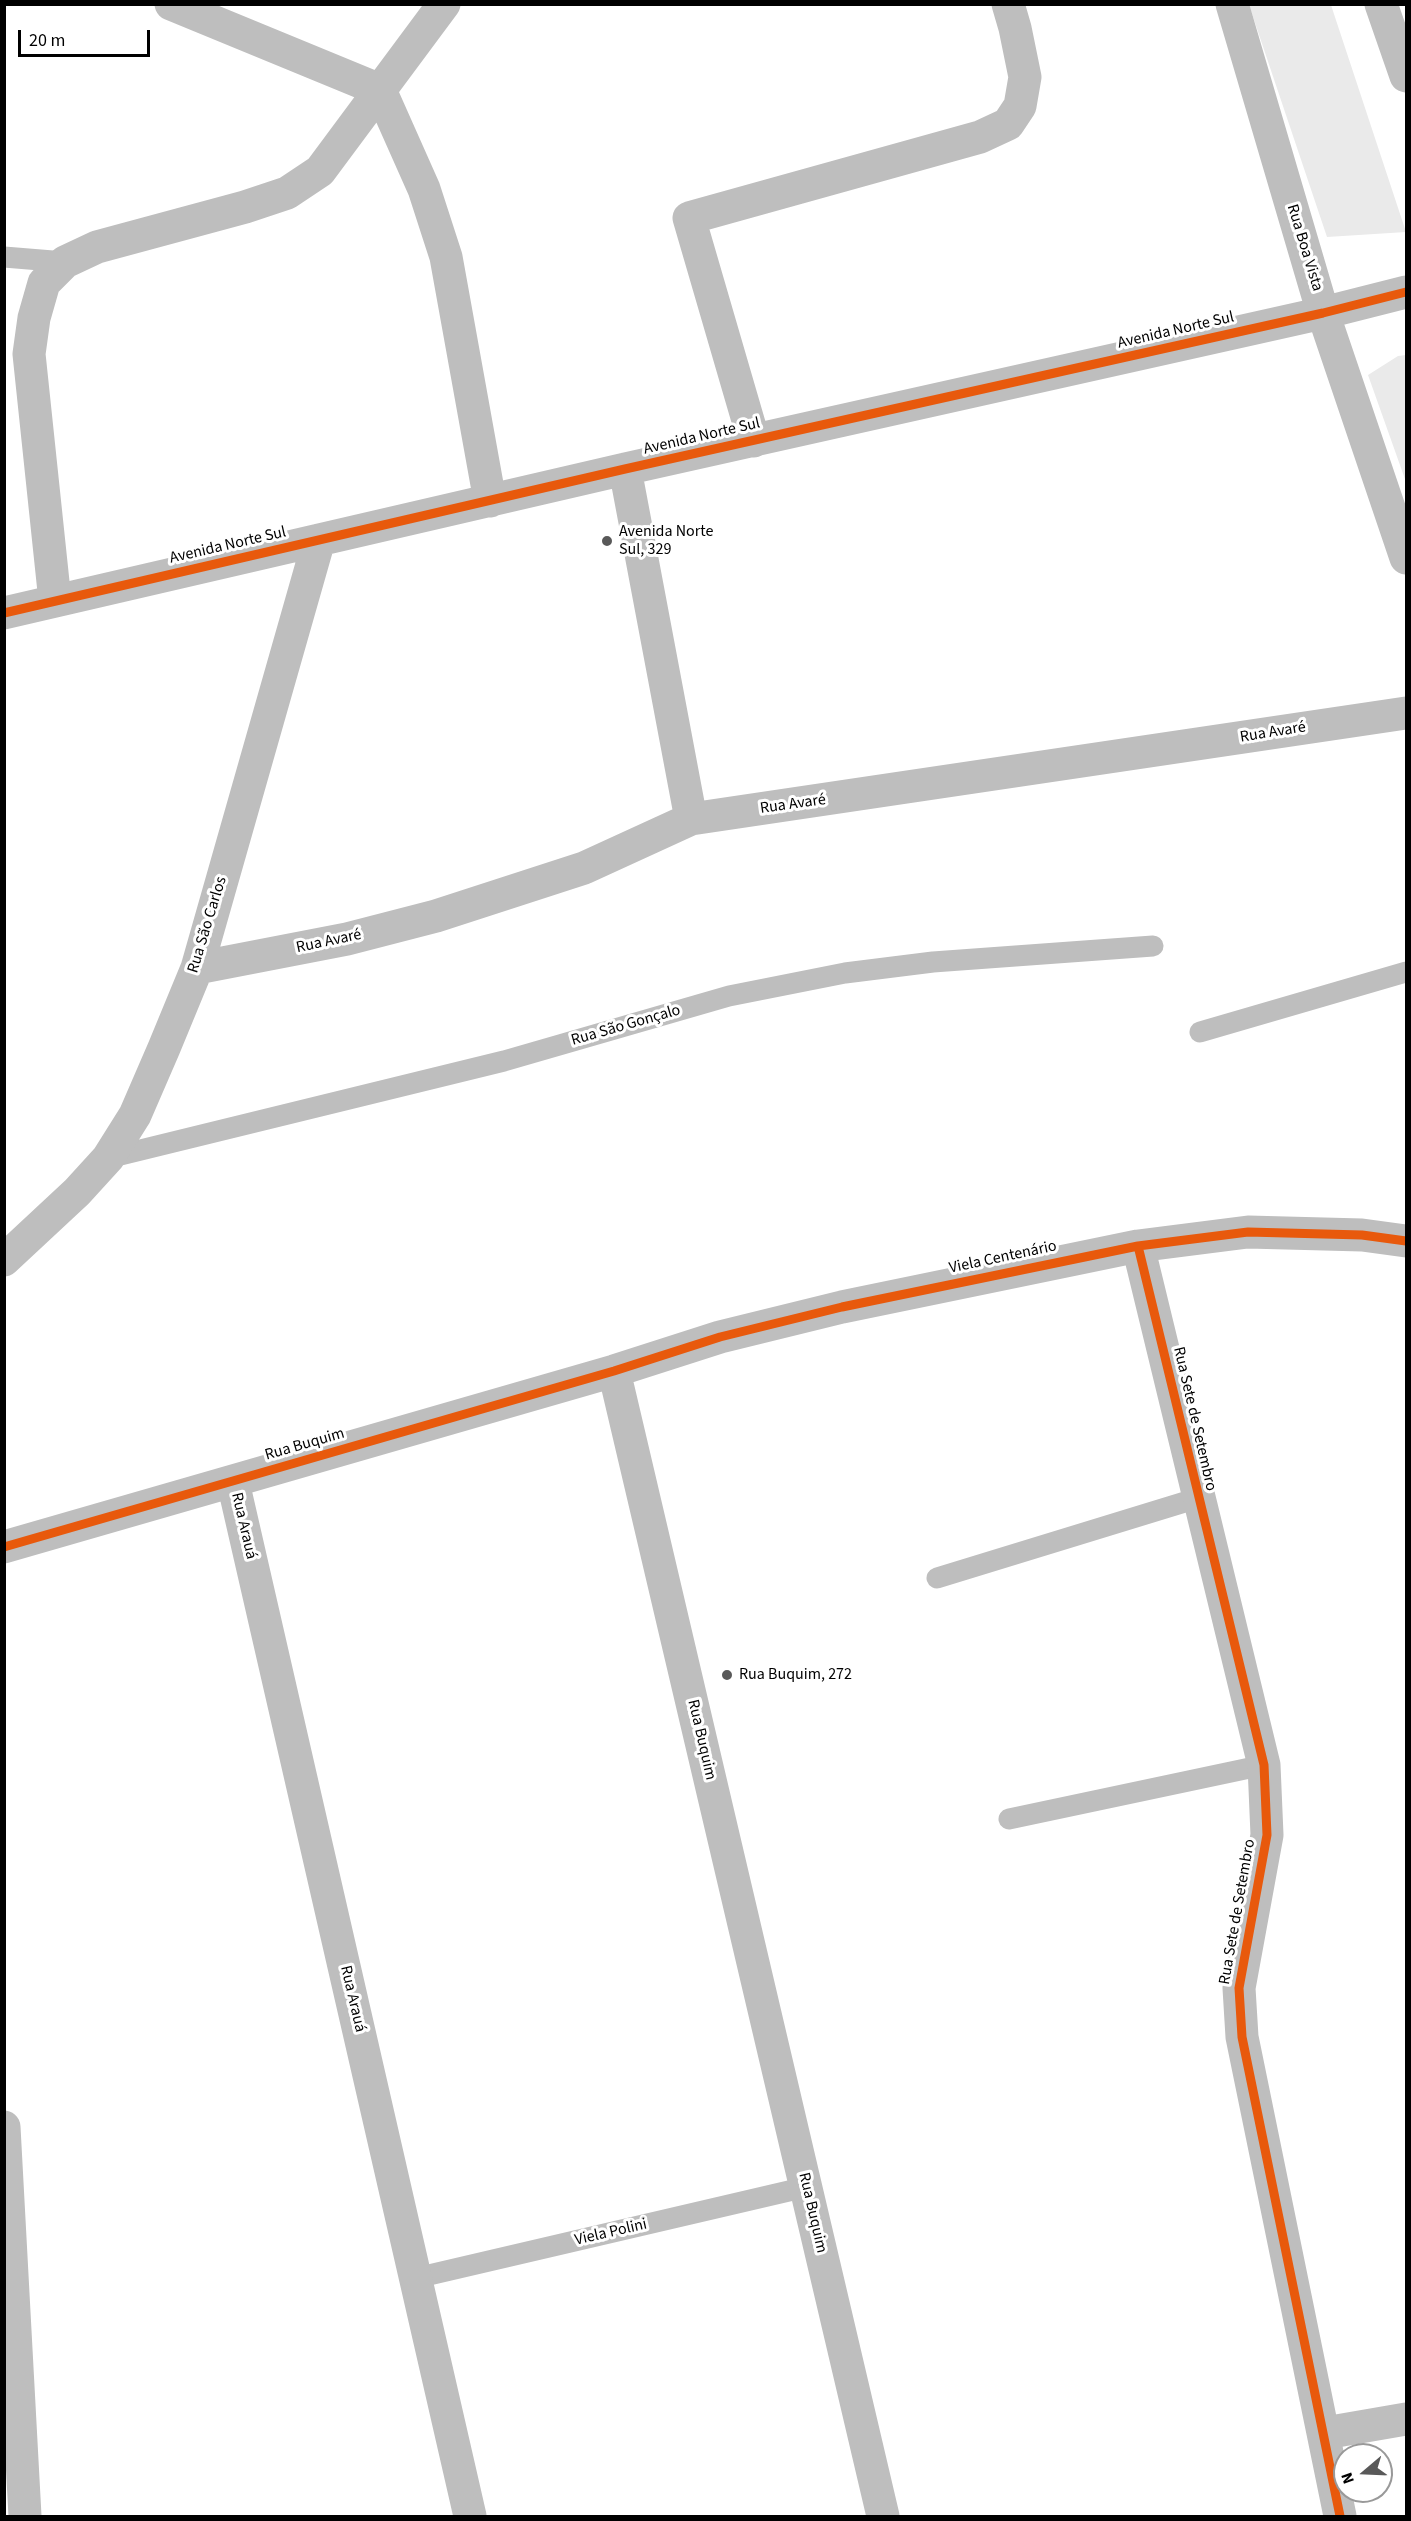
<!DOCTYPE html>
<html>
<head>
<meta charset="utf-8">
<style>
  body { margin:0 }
  #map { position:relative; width:1411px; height:2521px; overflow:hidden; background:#fff; font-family:"Source Sans 3",sans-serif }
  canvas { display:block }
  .frame { position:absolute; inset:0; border:6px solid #000; pointer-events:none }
  .north { position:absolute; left:1333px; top:2443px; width:60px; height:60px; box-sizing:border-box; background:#fff; border:2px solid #999; border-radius:50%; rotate:251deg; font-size:16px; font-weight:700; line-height:24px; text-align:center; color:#000 }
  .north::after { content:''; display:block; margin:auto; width:21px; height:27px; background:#595959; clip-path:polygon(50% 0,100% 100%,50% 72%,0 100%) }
  .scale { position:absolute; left:18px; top:30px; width:132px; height:27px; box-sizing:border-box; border:3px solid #000; border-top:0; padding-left:8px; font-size:18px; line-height:21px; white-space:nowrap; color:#000; -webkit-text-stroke:4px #fff; paint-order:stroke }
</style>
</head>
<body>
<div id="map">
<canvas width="1411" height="2521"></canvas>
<div class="frame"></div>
<div class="north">N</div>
<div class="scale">20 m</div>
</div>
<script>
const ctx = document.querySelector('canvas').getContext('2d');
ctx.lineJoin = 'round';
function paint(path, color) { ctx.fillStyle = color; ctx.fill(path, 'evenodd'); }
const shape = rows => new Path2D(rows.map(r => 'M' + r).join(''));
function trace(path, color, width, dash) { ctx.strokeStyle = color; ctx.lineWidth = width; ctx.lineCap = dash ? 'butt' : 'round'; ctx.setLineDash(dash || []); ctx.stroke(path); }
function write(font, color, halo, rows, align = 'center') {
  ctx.font = font + ' "Source Sans 3",sans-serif'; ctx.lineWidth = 6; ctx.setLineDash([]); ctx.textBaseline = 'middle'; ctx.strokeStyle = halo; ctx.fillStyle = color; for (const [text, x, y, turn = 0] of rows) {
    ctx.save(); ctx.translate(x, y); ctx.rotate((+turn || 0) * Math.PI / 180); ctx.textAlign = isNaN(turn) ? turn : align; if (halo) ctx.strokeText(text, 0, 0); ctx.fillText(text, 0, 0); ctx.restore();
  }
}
const green = shape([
  [1249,5,1331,5,1406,232,1327,237],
  [1406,355,1406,482,1368,375,1398,356]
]);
const service = shape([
  [4,257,65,262],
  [1200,1032,1406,972],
  [108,1158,504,1061,729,996,845,973,933,962,1153,946],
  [937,1578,1198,1498],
  [1009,1819,1264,1765],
  [416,2278,806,2187]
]);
const minor = shape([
  [171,4,380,90,424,189,446,257,490,501],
  [1232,4,1323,313,1406,558],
  [1381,4,1406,76],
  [754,441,689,218,980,137,1008,124,1020,106,1025,77,1015,28,1008,4],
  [625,469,691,819],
  [55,601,29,354,34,318,44,283,65,262,97,247,245,207,287,193,320,171,444,4],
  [4,613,625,469,1323,313,1406,292],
  [197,968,347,939,436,916,584,868,691,819,1406,713],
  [1138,1246,1264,1765,1267,1835,1239,1988,1242,2037,1340,2516],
  [4,1260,77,1192,108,1158,135,1115,164,1048,197,968,319,540],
  [614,1371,883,2516],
  [233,1482,470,2516],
  [4,1547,614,1371,720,1337,842,1307,1138,1246,1248,1232,1362,1235,1406,1241],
  [4,2127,25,2516],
  [1325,2433,1406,2419]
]);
const cycleway = shape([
  [4,613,625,469,1323,313,1406,292],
  [1138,1246,1264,1765,1267,1835,1239,1988,1242,2037,1340,2516],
  [4,1547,614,1371,720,1337,842,1307,1138,1246,1248,1232,1362,1235,1406,1241]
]);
const markers = [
  [607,541,6,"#595959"],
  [727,1675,6,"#595959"]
];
const streetNames = [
  ["Rua Boa Vista",1304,248,73],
  ["Avenida Norte Sul",1176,331,-13],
  ["Avenida Norte Sul",702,437,-13],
  ["Avenida Norte Sul",228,546,-13],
  ["Rua Avaré",1273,733,-9],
  ["Rua Avaré",793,805,-8],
  ["Rua São Carlos",208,925,-73],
  ["Rua Avaré",329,942,-12],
  ["Rua São Gonçalo",626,1026,-16],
  ["Viela Centenário",1003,1258,-12],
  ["Rua Sete de Setembro",1194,1419,77],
  ["Rua Buquim",305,1445,-16],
  ["Rua Arauá",243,1526,77],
  ["Rua Buquim",701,1740,77],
  ["Rua Sete de Setembro",1238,1912,-80],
  ["Rua Arauá",352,1999,77],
  ["Rua Buquim",812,2213,77],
  ["Viela Polini",611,2233,-13]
];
const poiNames = [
  ["Avenida Norte",619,532],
  ["Sul, 329",619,550],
  ["Rua Buquim, 272",739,1675]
];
paint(green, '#eaeaea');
trace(service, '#bebebe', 21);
trace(minor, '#bebebe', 33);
trace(cycleway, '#e8590c', 9);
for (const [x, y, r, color] of markers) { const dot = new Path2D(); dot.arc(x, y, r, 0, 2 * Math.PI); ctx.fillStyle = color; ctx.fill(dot); trace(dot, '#fff', 2); }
write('16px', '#000', '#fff', streetNames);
write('16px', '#000', '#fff', poiNames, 'left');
</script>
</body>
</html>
